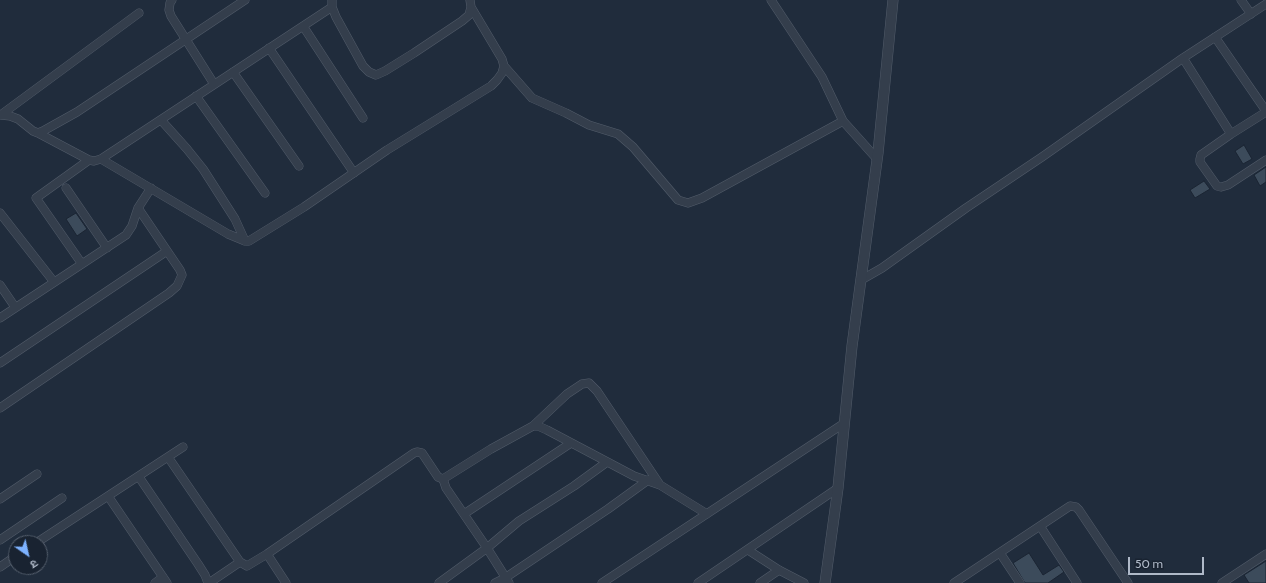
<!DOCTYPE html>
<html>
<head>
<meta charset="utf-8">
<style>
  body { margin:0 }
  #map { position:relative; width:1266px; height:583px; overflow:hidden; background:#202c3c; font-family:Cabin,"Noto Sans Devanagari",sans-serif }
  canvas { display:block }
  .north { position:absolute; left:8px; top:535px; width:40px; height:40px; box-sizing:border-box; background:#192331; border:1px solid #555f6d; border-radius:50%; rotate:146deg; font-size:11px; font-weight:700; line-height:16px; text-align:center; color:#afb9c8 }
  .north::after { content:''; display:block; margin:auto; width:14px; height:18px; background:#7db2ff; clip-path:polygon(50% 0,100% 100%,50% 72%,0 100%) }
  .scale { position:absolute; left:1128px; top:557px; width:76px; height:18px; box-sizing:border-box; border:2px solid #afb9c8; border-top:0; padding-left:5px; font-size:12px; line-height:14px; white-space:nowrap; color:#afb9c8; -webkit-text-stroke:3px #192331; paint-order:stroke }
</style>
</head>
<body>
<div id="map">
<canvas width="1266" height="583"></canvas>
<div class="north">उ</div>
<div class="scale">50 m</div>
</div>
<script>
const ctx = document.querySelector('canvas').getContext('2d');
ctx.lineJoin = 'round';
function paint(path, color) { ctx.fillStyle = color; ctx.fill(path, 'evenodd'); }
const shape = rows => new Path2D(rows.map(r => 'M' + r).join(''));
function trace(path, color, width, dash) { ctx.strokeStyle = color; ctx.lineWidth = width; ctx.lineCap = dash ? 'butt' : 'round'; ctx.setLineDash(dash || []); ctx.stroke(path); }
const building = shape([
  [1244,145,1252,159,1243,164,1235,151,1244,145],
  [1266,167,1266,182,1260,186,1254,175,1266,167],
  [1204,181,1210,189,1195,198,1190,190,1204,181],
  [76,213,87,229,77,236,66,219,76,213],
  [1029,553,1043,575,1059,565,1064,572,1048,583,1025,583,1013,563,1029,553],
  [1266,561,1266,583,1249,583,1244,575,1266,561]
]);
const minor = shape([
  [172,0,170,3,169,10,171,16,214,84],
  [332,0,332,7,336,17,363,66,369,72,376,75,385,71,414,53,462,21,469,15,471,7,470,0],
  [771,0,822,77,843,121],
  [1241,0,1251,14],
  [303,26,363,118],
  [1215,37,1266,111],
  [269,48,354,173],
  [1183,58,1231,134],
  [504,66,532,98,566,113,589,125,618,134,633,147,678,200,688,203,702,198,843,121,877,159],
  [233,72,299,166],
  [196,96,265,193],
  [1266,112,1231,134,1201,155,1200,159,1200,162,1217,186,1221,187,1228,185,1266,160],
  [2,114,139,13],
  [0,115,10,116,18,119,33,131,38,133,43,131,77,112,245,0],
  [161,120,187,149,203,169,235,219,245,241],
  [38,133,89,160,94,161,101,159,332,7],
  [101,159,228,234,245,241,249,241,304,207,387,150,491,86,497,80,502,73,504,66,502,59,471,7],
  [66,188,107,248],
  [0,213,54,282],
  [82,264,36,198,89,160],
  [861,280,882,268,966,208,1042,157,1183,58,1266,4],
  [0,285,15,307],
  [0,318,126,235,132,226,138,208,151,188],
  [0,363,167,251],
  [0,408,169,293,177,286,182,275,180,270,138,208],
  [533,426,567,394,582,384,589,383,597,391,660,485],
  [168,457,240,562,247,566,267,554,414,453,417,452,422,453,438,477,443,479,491,449,533,426,538,426,547,430,634,476,660,485,707,514],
  [139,477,198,564,205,575,208,583],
  [443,479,446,488,487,548,509,583],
  [108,496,167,583],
  [0,499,37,474],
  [464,514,571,443],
  [1040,526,1077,583],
  [0,540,62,498],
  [36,543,183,447],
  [748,550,779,570,804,583],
  [1000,553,1020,583],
  [267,554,286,583],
  [0,567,16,556],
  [155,583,163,577],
  [209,583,240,562],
  [439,583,487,548,519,521,574,486,607,462],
  [495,583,505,578,608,509,648,480],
  [602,583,843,424],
  [698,583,838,488],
  [760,583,779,570],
  [954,583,1070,506,1076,507,1079,510,1128,583],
  [1222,583,1266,554]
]);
const tertiary = shape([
  [825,583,838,488,852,346,878,153,893,0]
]);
paint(building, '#3c4b5b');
trace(building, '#1b2533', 1);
trace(minor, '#525c6a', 9);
trace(tertiary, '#525c6a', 11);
trace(minor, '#343e4c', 8);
trace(tertiary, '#343e4c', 10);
</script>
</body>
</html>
